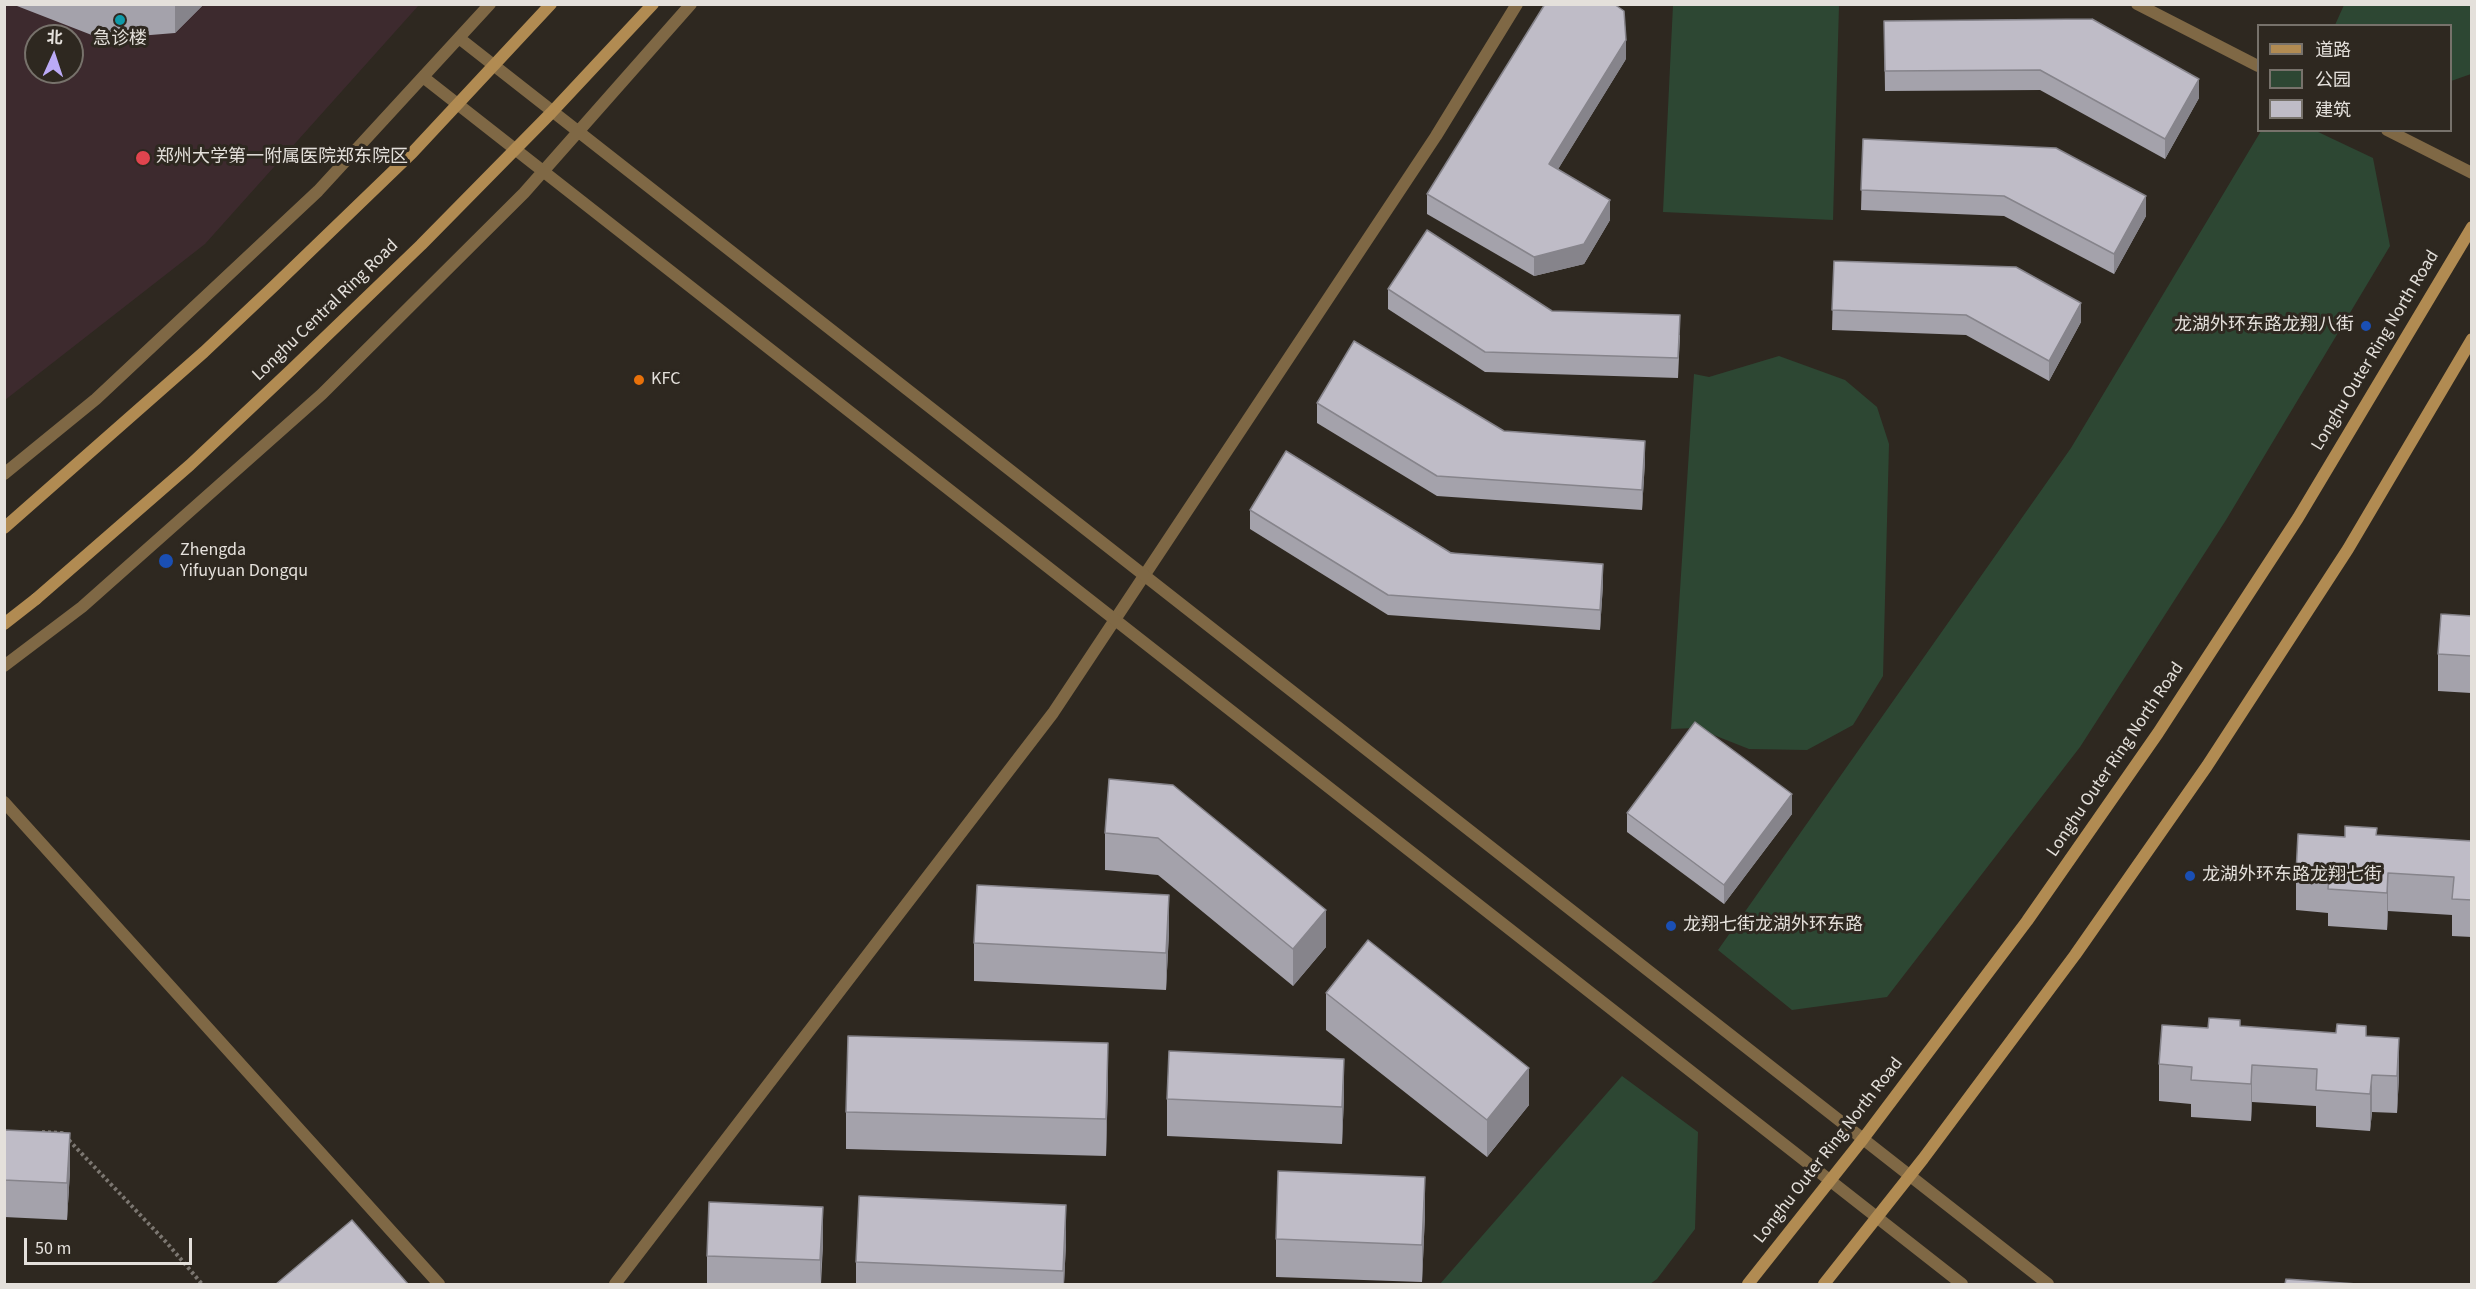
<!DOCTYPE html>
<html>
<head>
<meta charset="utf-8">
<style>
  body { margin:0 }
  #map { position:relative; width:2476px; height:1289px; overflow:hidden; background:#2e2820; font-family:"Source Sans 3","Noto Sans SC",sans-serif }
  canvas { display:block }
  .frame { position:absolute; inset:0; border:6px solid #e4e0db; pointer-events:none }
  .legend { position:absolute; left:2257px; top:24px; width:195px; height:108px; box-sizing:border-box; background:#2e2820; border:2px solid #77726b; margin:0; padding:8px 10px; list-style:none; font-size:18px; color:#e4e0db }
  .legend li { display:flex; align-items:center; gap:12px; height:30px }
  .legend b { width:30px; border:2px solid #77726b }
  .north { position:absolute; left:24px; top:24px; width:60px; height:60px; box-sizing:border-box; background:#2e2820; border:2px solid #77726b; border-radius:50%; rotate:3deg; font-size:16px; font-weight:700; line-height:24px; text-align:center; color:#e4e0db }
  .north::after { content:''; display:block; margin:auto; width:21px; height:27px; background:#bbaaf6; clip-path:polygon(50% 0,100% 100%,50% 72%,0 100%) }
  .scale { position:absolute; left:24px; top:1238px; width:168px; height:27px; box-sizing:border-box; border:3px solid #e4e0db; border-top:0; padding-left:8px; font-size:18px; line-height:21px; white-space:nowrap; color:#e4e0db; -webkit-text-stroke:4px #2e2820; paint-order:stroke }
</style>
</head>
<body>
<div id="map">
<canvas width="2476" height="1289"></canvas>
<div class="frame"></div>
<ul class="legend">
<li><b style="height:8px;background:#b18b52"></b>道路</li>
<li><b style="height:16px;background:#2d4733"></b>公园</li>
<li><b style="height:16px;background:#bfbcc7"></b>建筑</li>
</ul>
<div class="north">北</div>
<div class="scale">50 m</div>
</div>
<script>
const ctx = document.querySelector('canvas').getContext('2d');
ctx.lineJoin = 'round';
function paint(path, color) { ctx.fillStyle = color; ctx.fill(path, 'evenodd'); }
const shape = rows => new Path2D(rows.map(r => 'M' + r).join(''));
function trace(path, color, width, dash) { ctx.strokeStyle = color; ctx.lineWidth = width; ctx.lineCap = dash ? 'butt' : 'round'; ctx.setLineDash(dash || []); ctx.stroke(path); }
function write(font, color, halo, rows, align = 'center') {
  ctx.font = font + ' "Source Sans 3","Noto Sans SC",sans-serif'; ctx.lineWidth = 6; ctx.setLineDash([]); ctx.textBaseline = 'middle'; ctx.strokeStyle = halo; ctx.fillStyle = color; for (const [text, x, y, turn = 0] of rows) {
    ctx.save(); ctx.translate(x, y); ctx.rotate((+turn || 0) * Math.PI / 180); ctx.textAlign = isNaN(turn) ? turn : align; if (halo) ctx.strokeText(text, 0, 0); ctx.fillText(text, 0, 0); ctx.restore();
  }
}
const medical = shape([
  [5,5,419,5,205,244,5,400],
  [36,36,72,36,72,72,36,72]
]);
const green = shape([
  [1673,5,1839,5,1833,220,1663,212],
  [2344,5,2471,5,2471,74,2451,81,2450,26,2335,25],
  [2261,131,2316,131,2373,158,2390,246,2226,520,2080,747,1887,997,1792,1010,1718,950,2071,448],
  [1779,356,1845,380,1877,407,1889,444,1883,676,1853,725,1807,750,1749,749,1696,728,1671,729,1694,374,1709,377],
  [1622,1076,1698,1132,1695,1229,1657,1279,1650,1284,1440,1284]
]);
const path = shape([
  [42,1132,62,1133,167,1243,202,1284]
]);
const minor = shape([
  [2137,4,2258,66],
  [2387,130,2472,173],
  [4,802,439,1284],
  [615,1284,1053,713,1436,136,1517,4]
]);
const tertiary = shape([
  [459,38,2048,1284],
  [423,77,1962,1284],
  [4,474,96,399,318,191,490,4],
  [4,666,82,607,322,394,524,193,691,4]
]);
const secondary = shape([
  [4,624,36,599],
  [1748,1284,1863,1139,2027,921,2158,733,2298,518,2472,227],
  [1824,1284,1923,1159,2075,955,2207,766,2348,549,2472,339]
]);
const secondaryBridge = shape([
  [4,528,204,352,274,286,412,153,551,4],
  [36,599,190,465,291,370,421,245,551,113,653,4]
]);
const wall = shape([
  [17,4,204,4,175,33,102,39,17,6],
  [1884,21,2199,98,2165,159,2040,90,1885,91],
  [1626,59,1558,169,1610,220,1584,264,1534,276,1427,214,1427,194],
  [1863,139,2146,216,2114,274,2004,216,1861,210],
  [1834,261,2081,322,2049,381,1966,335,1832,330],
  [1388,289,1680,335,1678,378,1485,372,1388,309],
  [1317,403,1504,431,1645,461,1642,510,1437,496,1317,423],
  [1250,510,1603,584,1600,630,1388,615,1250,529],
  [2472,616,2472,707,2471,707,2471,693,2438,691,2438,654],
  [1173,785,1326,947,1293,986,1158,875,1105,870,1105,833],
  [1627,813,1792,814,1724,904,1627,832],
  [2377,835,2472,841,2472,937,2452,936,2452,915,2388,911,2387,930,2328,926,2328,913,2296,910,2296,873,2345,837],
  [1169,932,1166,990,974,981,974,943],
  [1326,993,1529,1105,1487,1157,1326,1030],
  [2240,1026,2366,1036,2399,1076,2397,1113,2372,1112,2370,1131,2316,1127,2316,1106,2252,1102,2251,1121,2191,1117,2191,1104,2159,1101,2159,1064,2208,1028],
  [1108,1081,1106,1156,846,1149,846,1112],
  [1344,1096,1342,1144,1167,1136,1167,1099],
  [4,1130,70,1171,67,1220,4,1217],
  [1425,1214,1422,1282,1276,1277,1276,1239],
  [1066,1243,1064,1284,856,1284,856,1262],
  [823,1244,821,1284,707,1284,707,1256]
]);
const shadedWall = shape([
  [175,4,204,4,175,33],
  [1626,40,1626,59,1549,184,1549,164],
  [2199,79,2199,98,2165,159,2165,139],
  [2146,196,2146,216,2114,274,2114,254],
  [1610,200,1610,220,1584,264,1534,276,1534,257],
  [2081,303,2081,322,2049,381,2049,361],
  [1645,441,1645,461,1642,510,1642,490],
  [1603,564,1603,584,1600,630,1600,610],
  [1792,794,1792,814,1724,904,1724,885],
  [2388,873,2388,911,2387,930,2387,893],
  [1169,895,1169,932,1166,990,1166,953],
  [1326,910,1326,947,1293,986,1293,949],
  [2399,1038,2399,1076,2397,1113,2397,1076],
  [1108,1043,1108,1081,1106,1156,1106,1119],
  [1344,1059,1344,1096,1342,1144,1342,1107],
  [2252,1065,2252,1102,2251,1121,2251,1084],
  [1529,1068,1529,1105,1487,1157,1487,1120],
  [2372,1075,2372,1112,2370,1131,2370,1094],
  [70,1133,70,1171,67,1220,67,1183],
  [1425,1177,1425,1214,1422,1282,1422,1245],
  [1066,1205,1066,1243,1064,1284,1063,1284],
  [823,1207,823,1244,820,1284,820,1260]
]);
const building = shape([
  [1545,4,1614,4,1624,11,1626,40,1549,164,1610,200,1584,244,1534,257,1427,194,1545,4],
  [2092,19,2199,79,2165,139,2040,70,1885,71,1884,21,2092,19],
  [1863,139,2056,148,2146,196,2114,254,2004,196,1861,190,1863,139],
  [1427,230,1552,311,1680,315,1678,358,1485,352,1388,289,1427,230],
  [1834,261,2016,267,2081,303,2049,361,1966,315,1832,310,1834,261],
  [1354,341,1504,431,1645,441,1642,490,1437,476,1317,403,1354,341],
  [1286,451,1451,553,1603,564,1600,610,1388,595,1250,510,1286,451],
  [2441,614,2472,616,2472,670,2471,669,2471,656,2438,654,2441,614],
  [1695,722,1792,794,1724,885,1627,813,1695,722],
  [1109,779,1173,785,1326,910,1293,949,1158,838,1105,833,1109,779],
  [2345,826,2377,828,2376,835,2472,841,2472,900,2452,899,2454,877,2388,873,2387,893,2328,889,2329,875,2296,873,2298,834,2345,837,2345,826],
  [977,885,1169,895,1166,953,974,943,977,885],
  [1368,940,1529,1068,1487,1120,1326,993,1368,940],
  [2209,1018,2240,1020,2240,1026,2336,1033,2337,1024,2366,1026,2366,1036,2399,1038,2397,1076,2372,1075,2370,1094,2316,1090,2317,1069,2252,1065,2251,1084,2191,1080,2192,1067,2159,1064,2162,1025,2208,1028,2209,1018],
  [848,1036,1108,1043,1106,1119,846,1112,848,1036],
  [1169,1051,1344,1059,1342,1107,1167,1099,1169,1051],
  [4,1130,70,1133,67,1183,4,1180,4,1130],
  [1278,1171,1425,1177,1422,1245,1276,1239,1278,1171],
  [859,1196,1066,1205,1063,1271,856,1262,859,1196],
  [709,1202,823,1207,820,1260,707,1256,709,1202],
  [352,1220,408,1284,276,1284,352,1220],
  [2286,1279,2357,1284,2285,1284,2286,1279]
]);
const markers = [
  [120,20,6,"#0f9aa8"],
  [143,158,8,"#e0444e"],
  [2366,326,6,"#1a4fb4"],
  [639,380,6,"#e8710a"],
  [166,561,8,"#1a4fb4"],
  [2190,876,6,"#1a4fb4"],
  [1671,926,6,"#1a4fb4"]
];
const poiNames = [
  ["急诊楼",120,40,"center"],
  ["郑州大学第一附属医院郑东院区",156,158],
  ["龙湖外环东路龙翔八街",2354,326,"right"],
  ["KFC",651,380],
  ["Zhengda",180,551],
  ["Yifuyuan Dongqu",180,572],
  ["龙湖外环东路龙翔七街",2202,876],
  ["龙翔七街龙湖外环东路",1683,926]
];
const streetNames = [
  ["Longhu Central Ring Road",326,311,-44],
  ["Longhu Outer Ring North Road",2376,351,-59],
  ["Longhu Outer Ring North Road",2116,760,-56],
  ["Longhu Outer Ring North Road",1829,1151,-52]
];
paint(medical, '#3d2a2e');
paint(green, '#2d4733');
trace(path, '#7c7771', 4, [3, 3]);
trace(minor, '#7f6845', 12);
trace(tertiary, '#7f6845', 12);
trace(secondary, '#b18b52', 12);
trace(secondaryBridge, '#b18b52', 12);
paint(wall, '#a4a2ab');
paint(shadedWall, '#86848b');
paint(building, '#bfbcc7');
trace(building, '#86848b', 1.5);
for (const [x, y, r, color] of markers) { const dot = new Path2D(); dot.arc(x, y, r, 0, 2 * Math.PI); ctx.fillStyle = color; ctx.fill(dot); trace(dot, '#2e2820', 2); }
write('18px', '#e4e0db', '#2e2820', poiNames, 'left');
write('18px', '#e4e0db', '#2e2820', streetNames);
</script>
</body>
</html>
